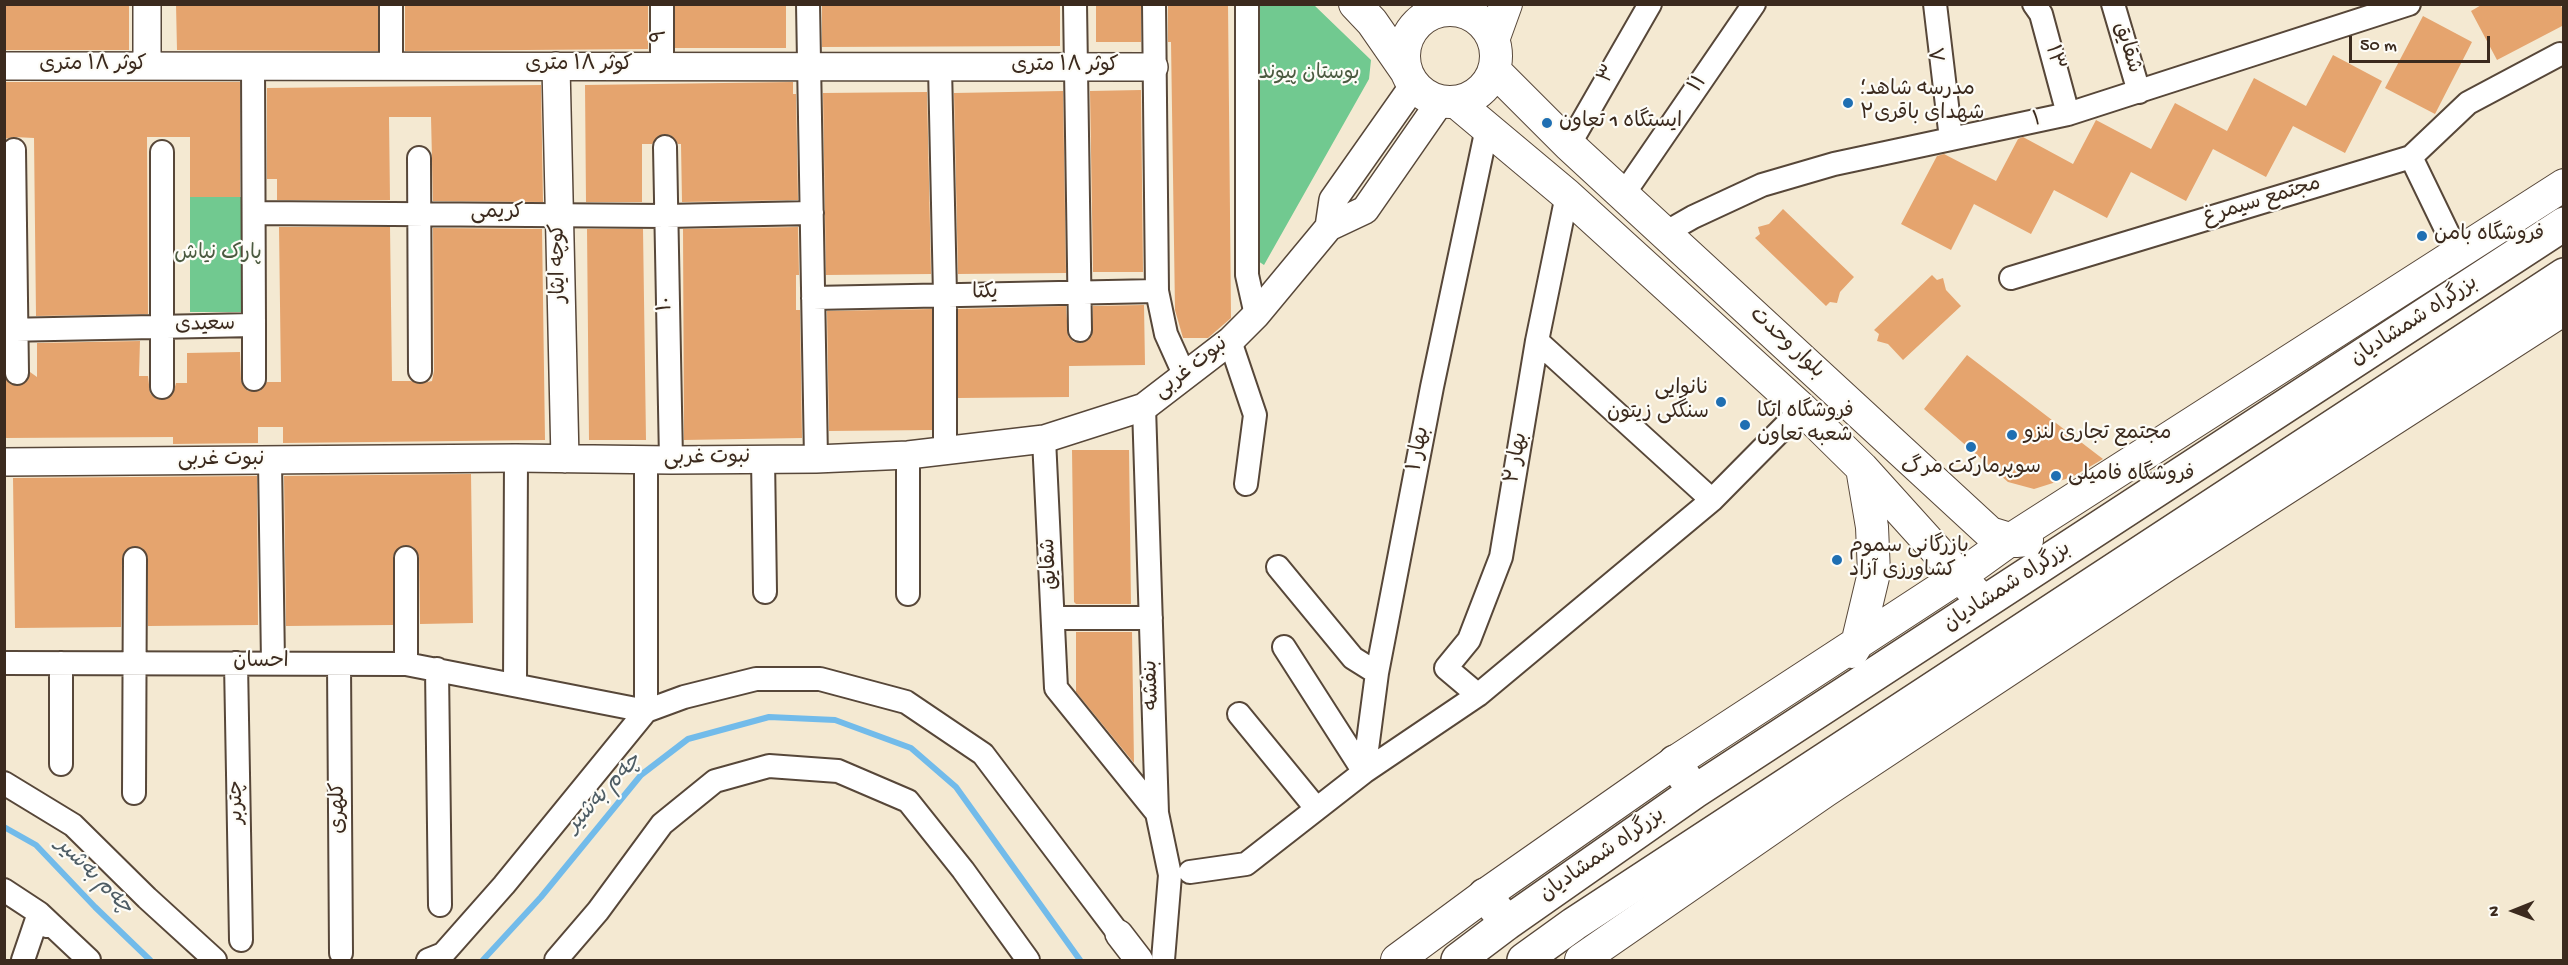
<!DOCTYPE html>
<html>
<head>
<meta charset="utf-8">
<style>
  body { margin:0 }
  #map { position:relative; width:2568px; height:965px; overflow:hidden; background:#f4e9d2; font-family:"Gochi Hand",sans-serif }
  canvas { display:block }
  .frame { position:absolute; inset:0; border:6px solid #3b2a1e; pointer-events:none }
  .north { position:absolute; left:2484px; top:881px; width:60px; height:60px; -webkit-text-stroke:4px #fdfcf7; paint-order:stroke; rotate:269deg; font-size:16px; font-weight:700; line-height:24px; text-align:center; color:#3b2a1e }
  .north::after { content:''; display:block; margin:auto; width:21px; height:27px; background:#3b2a1e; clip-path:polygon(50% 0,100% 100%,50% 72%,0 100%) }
  .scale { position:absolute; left:2349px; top:36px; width:141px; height:27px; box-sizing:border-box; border:3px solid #3b2a1e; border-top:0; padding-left:8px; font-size:18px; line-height:21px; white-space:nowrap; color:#3b2a1e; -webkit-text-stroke:4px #fdfcf7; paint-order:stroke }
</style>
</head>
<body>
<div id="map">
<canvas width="2568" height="965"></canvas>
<div class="frame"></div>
<div class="north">N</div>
<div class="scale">50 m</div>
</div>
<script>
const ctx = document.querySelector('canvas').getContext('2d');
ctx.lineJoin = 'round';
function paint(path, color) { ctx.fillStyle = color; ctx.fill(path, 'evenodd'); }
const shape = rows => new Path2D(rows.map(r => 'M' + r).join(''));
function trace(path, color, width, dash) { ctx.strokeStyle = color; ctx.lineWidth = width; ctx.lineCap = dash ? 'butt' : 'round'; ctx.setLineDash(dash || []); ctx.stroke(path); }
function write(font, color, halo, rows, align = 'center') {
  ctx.font = font + ' "Gochi Hand","Playpen Sans Arabic",sans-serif'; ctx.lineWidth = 4.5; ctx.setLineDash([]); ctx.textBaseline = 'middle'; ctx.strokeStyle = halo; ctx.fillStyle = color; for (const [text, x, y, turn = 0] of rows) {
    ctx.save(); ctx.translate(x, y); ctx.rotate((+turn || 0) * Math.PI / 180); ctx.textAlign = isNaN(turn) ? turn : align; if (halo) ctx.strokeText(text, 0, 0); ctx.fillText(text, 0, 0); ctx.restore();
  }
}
const green = shape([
  [1254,5,1314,5,1371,60,1369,79,1264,265,1255,259],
  [190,197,246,197,246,312,190,312]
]);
const stream = shape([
  [4,827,36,845,95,907,150,960],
  [483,960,541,897,641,775,688,739,769,717,835,720,911,748,956,787,1080,960]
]);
const building = shape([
  [4,4,129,4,129,50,4,50],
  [176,4,378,4,378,51,177,50],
  [405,4,648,4,648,49,405,51],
  [675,4,786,4,786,48,675,48],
  [822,4,1060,4,1060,46,822,47],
  [1096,4,1141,4,1141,42,1096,42],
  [1168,4,1228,4,1231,318,1208,338,1183,338,1175,310,1171,42,1168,42],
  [2483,4,2560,4,2564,12,2564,25,2497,60,2471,11],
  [2423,16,2472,42,2435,114,2385,88],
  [2333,55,2382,81,2345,153,2293,126,2266,177,2213,149,2186,201,2131,172,2107,218,2054,190,2031,234,1974,204,1951,250,1901,224,1937,156,1944,154,1996,181,2018,139,2023,137,2073,164,2096,120,2151,149,2175,103,2227,131,2254,78,2306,106],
  [4,82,240,82,240,197,190,197,190,137,147,137,148,314,36,316,34,138,14,137,4,139],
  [793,82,793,94,796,94,798,200,682,202,681,144,678,144,672,136,665,134,658,136,652,144,642,144,642,202,586,202,585,85],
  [541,85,543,202,433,201,431,117,389,117,390,200,277,200,277,179,267,179,267,88],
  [1141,90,1143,272,1093,272,1090,91],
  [1063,91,1066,273,958,274,954,93],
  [927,92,931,274,826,275,823,93],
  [1783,209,1854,277,1840,292,1837,303,1830,302,1826,306,1755,238,1760,234,1758,227,1769,224],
  [279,227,390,227,392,381,411,381,419,384,432,381,434,371,433,228,542,229,545,440,283,443,283,427,258,427,258,443,173,444,173,437,4,438,4,377,10,384,17,386,28,380,30,372,37,377,37,343,140,341,139,376,148,376,150,393,155,398,161,400,173,394,176,383,187,383,187,353,240,352,241,380,243,386,248,391,260,391,267,382,281,382],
  [798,227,799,275,796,275,796,310,800,310,802,438,684,440,683,229],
  [587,229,643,229,646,440,589,440],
  [1932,275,1937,280,1943,278,1946,290,1961,306,1903,360,1888,344,1877,341,1879,334,1874,330],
  [1144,305,1145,365,1069,366,1069,397,958,398,958,309,1066,306,1068,336,1074,342,1081,343,1092,336,1093,306],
  [932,309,932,430,829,431,827,311],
  [1967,355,2103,459,2072,477,2034,489,2008,482,1924,409],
  [1072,450,1129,450,1131,604,1076,604,1074,602],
  [471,474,473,623,420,624,419,557,413,547,405,545,395,551,393,557,393,625,286,626,284,476],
  [257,476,258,625,148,626,148,558,142,548,134,546,124,552,122,558,121,627,15,628,13,478],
  [1076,632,1132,632,1134,763,1076,692]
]);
const minor = shape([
  [808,4,816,459],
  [1075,4,1080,330],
  [1154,4,1157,291,1166,334,1184,374],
  [1247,4,1247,275,1256,315],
  [1935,4,1951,139],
  [2034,4,2041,14,2068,114],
  [2113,4,2139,92],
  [391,66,391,4],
  [662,67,662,4],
  [940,67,945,295,945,450],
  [1569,145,1650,4],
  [665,147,671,460],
  [14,150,17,373],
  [2411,157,2468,103,2560,54],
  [419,158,420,371],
  [1623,195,1754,4],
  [255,213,666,216,812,213],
  [1665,233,1693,217,1762,185,1834,164,2068,114,2409,4],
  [2011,278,2411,157,2458,254],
  [813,298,1157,291],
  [4,330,254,325,253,66],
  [1230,341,1255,415,1246,484],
  [1537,341,1712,500],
  [254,379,254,325],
  [162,387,162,152],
  [1144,407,1157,813,1170,875,1163,960],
  [1044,439,1056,688,1157,813],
  [763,458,765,592],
  [270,461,273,663],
  [406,558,406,664],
  [1278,567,1353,658,1377,673],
  [908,594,908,455],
  [1053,618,1151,618],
  [1284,647,1364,772],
  [4,663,406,664,646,711,646,460],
  [236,663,241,940],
  [339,664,341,953],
  [437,669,440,905],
  [515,684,516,458],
  [1478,695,1446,668,1469,640,1501,557,1537,341,1567,195],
  [1239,714,1316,808],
  [61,764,61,663],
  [1364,772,1377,673,1432,387,1487,128],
  [4,783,73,825,147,898,215,960],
  [134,793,135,559],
  [1190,872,1246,864,1364,772,1478,695,1712,500,1802,409],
  [4,890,39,913,47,926],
  [23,960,39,913,89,960],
  [428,960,443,954,504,885,646,711,684,697,756,679,820,679,906,702,983,754,1119,934],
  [556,960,598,911,662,824,715,781,769,766,838,771,908,801,963,870,1028,960]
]);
const tertiary = shape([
  [147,4,147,66],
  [4,66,1154,67],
  [556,66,565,459],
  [1329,227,1333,200,1414,85],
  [4,462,516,458,671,460,816,459,908,455,1044,439,1144,407,1230,341,1256,315,1329,227,1365,210,1440,102],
  [1119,934,1139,960]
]);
const secondary = shape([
  [1355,4,1372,22,1406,71],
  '1404 56a46 46 0 1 1 92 0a46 46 0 1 1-92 0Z',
  [1493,40,1506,4],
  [1494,70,1569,145,1990,533,2016,541,2027,540],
  [1456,102,1567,195,1802,409,1862,468,1974,592],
  [1852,652,1857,644,1874,573,1872,527,1862,468],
  [1397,960,1485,895,1675,762,1960,576,2010,540,2564,185],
  [1581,960,1825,791,2165,566,2564,309]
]);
const trunk = shape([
  [1675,762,1694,792],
  [1485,895,1507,923],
  [1458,960,1507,923,1694,792,2564,224],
  [1524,960,1574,924,2564,275]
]);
const markers = [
  [1848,103,6,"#1f6fb2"],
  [1547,123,6,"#1f6fb2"],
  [2422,236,6,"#1f6fb2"],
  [1721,402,6,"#1f6fb2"],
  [1745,425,6,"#1f6fb2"],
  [2012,435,6,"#1f6fb2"],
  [1971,447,6,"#1f6fb2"],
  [2056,476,6,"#1f6fb2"],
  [1837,560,6,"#1f6fb2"]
];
const streetNames = [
  ["۹",662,36,-90],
  ["شقایق",2126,48,73],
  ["۸",1941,54,-97],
  ["۱۳",2053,58,75],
  ["کوثر ۱۸ متری",93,66],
  ["کوثر ۱۸ متری",579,66],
  ["کوثر ۱۸ متری",1065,67],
  ["۳",1609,75,-60],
  ["۱۱",1699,85,-55],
  ["۱",2037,121,-12],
  ["مجتمع سیمرغ",2262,202,-17],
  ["کریمی",497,214],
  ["کوچه ایثار",560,263,-91],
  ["یکتا",985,294,-1],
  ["۱۰",667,304,-91],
  ["بزرگراه شمشادیان",2415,322,-33],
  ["سعیدی",205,326,-1],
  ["بلوار وحدت",1786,344,43],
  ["نبوت غربی",1192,369,-38],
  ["بهار ۱",1420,449,-79],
  ["بهار ۲",1518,458,-80],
  ["نبوت غربی",707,459,-1],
  ["نبوت غربی",221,461],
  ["شقایق",1051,564,-93],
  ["بزرگراه شمشادیان",2008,588,-33],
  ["احسان",261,663],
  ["بنفشه",1153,685,-92],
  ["چتربر",238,802,-91],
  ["کلهری",340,808,-90],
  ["بزرگراه شمشادیان",1603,856,-35]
];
const parkNames = [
  ["بوستان پیوند",1309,75],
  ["پارک نیاش",218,255]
];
const poiNames = [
  ["مدرسه شاهد؛",1860,91],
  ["شهدای باقری۲",1860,115],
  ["ایستگاه 1 تعاون",1559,123],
  ["فروشگاه بامن",2434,236],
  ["نانوایی",1709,390,"right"],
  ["سنگکی زیتون",1709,414,"right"],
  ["فروشگاه اتکا",1757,413],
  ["شعبه تعاون",1757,437],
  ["مجتمع تجاری لنزو",2024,435],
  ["سوپرمارکت مرگ",1971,469,"center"],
  ["فروشگاه فامیلی",2068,476],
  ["بازرگانی سموم",1849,548],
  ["کشاورزی آزاد",1849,572]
];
const waterNames = [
  ["چەم بەشیر",605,794,-47],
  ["چەم بەشیر",93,877,45]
];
paint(green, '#71c990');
trace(stream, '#72bbea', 6);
paint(building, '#e5a46e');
trace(minor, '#574739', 26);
trace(tertiary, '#574739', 30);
trace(secondary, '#574739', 34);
trace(trunk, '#574739', 36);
trace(minor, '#fff', 22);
trace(tertiary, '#fff', 27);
trace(secondary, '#fff', 32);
trace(trunk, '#fff', 33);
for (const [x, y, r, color] of markers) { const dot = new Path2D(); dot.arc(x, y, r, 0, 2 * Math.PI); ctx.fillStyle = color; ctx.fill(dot); trace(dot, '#fdfcf7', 2); }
write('21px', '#3b2a1e', '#fdfcf7', streetNames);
write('21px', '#4b5a40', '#fdfcf7', parkNames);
write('21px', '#3b2a1e', '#fdfcf7', poiNames, 'left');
write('italic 22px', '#4e5d65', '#fdfcf7', waterNames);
</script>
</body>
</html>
